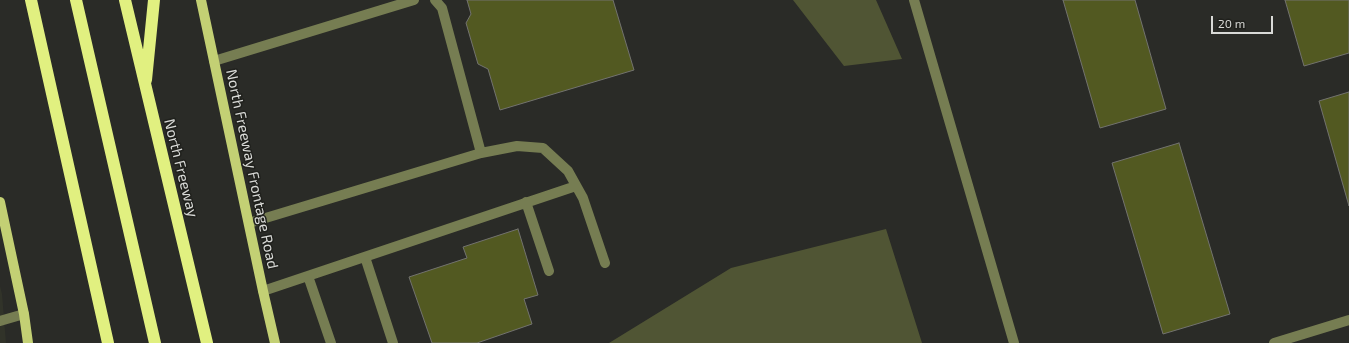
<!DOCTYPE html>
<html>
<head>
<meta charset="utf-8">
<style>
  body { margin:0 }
  #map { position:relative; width:1349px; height:343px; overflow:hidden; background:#2a2b27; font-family:"Exo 2",sans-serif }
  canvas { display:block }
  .scale { position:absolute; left:1211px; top:16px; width:62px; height:18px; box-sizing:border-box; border:2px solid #d9dad7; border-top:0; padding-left:5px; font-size:12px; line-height:14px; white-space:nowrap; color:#d9dad7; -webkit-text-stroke:3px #20211d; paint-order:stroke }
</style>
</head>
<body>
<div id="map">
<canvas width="1349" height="343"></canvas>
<div class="scale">20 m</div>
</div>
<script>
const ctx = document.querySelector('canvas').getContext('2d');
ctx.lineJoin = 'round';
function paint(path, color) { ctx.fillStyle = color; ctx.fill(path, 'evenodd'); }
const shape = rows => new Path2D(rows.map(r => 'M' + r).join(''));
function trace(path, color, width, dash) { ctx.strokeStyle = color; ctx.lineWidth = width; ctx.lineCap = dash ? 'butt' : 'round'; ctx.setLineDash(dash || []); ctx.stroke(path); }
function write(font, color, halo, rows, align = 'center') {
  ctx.font = font + ' "Exo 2",sans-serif'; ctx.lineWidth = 3; ctx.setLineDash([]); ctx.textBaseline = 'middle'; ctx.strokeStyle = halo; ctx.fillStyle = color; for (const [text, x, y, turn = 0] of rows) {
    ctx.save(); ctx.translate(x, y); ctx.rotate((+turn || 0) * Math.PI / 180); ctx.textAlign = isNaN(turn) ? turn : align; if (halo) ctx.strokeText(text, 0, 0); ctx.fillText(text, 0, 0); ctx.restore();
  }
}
const built = shape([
  [0,286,2,294,6,343,0,343]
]);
const green = shape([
  [793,0,876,0,902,59,844,66],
  [886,229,922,343,609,343,731,268]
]);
const building = shape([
  [467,0,613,0,634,70,500,110,488,69,478,64,466,23,471,14,467,0],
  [1063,0,1135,0,1166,109,1100,128,1063,0],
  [1285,0,1349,0,1349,53,1304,66,1285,0],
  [1349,92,1349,206,1319,101,1349,92],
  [1179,143,1230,314,1163,334,1112,163,1179,143],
  [518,229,538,295,524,299,532,324,477,343,432,343,409,277,467,258,463,247,518,229]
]);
const minor = shape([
  [435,0,442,8,481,153],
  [914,0,1014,343],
  [214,61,414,0],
  [526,202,549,271],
  [249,223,481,153,517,146,543,148,568,171,583,198,605,263],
  [365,257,393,343],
  [308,276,331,343],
  [263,291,576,186],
  [0,321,24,314],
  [1274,343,1349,320]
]);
const major = shape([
  [201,0,263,291,275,343],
  [0,202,24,314,28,343]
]);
const highway = shape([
  [31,0,108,343],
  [76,0,155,343],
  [125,0,207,343],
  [146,80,154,0]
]);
const streetNames = [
  ["North Freeway",181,168,76],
  ["North Freeway Frontage Road",252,169,78]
];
paint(built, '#313329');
paint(green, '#505534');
paint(building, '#525921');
trace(building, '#73736f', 1);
trace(minor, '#767d52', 10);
trace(major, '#c3d074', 10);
trace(highway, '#e1f080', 12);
write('15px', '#d9dad7', '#20211d', streetNames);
</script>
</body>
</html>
